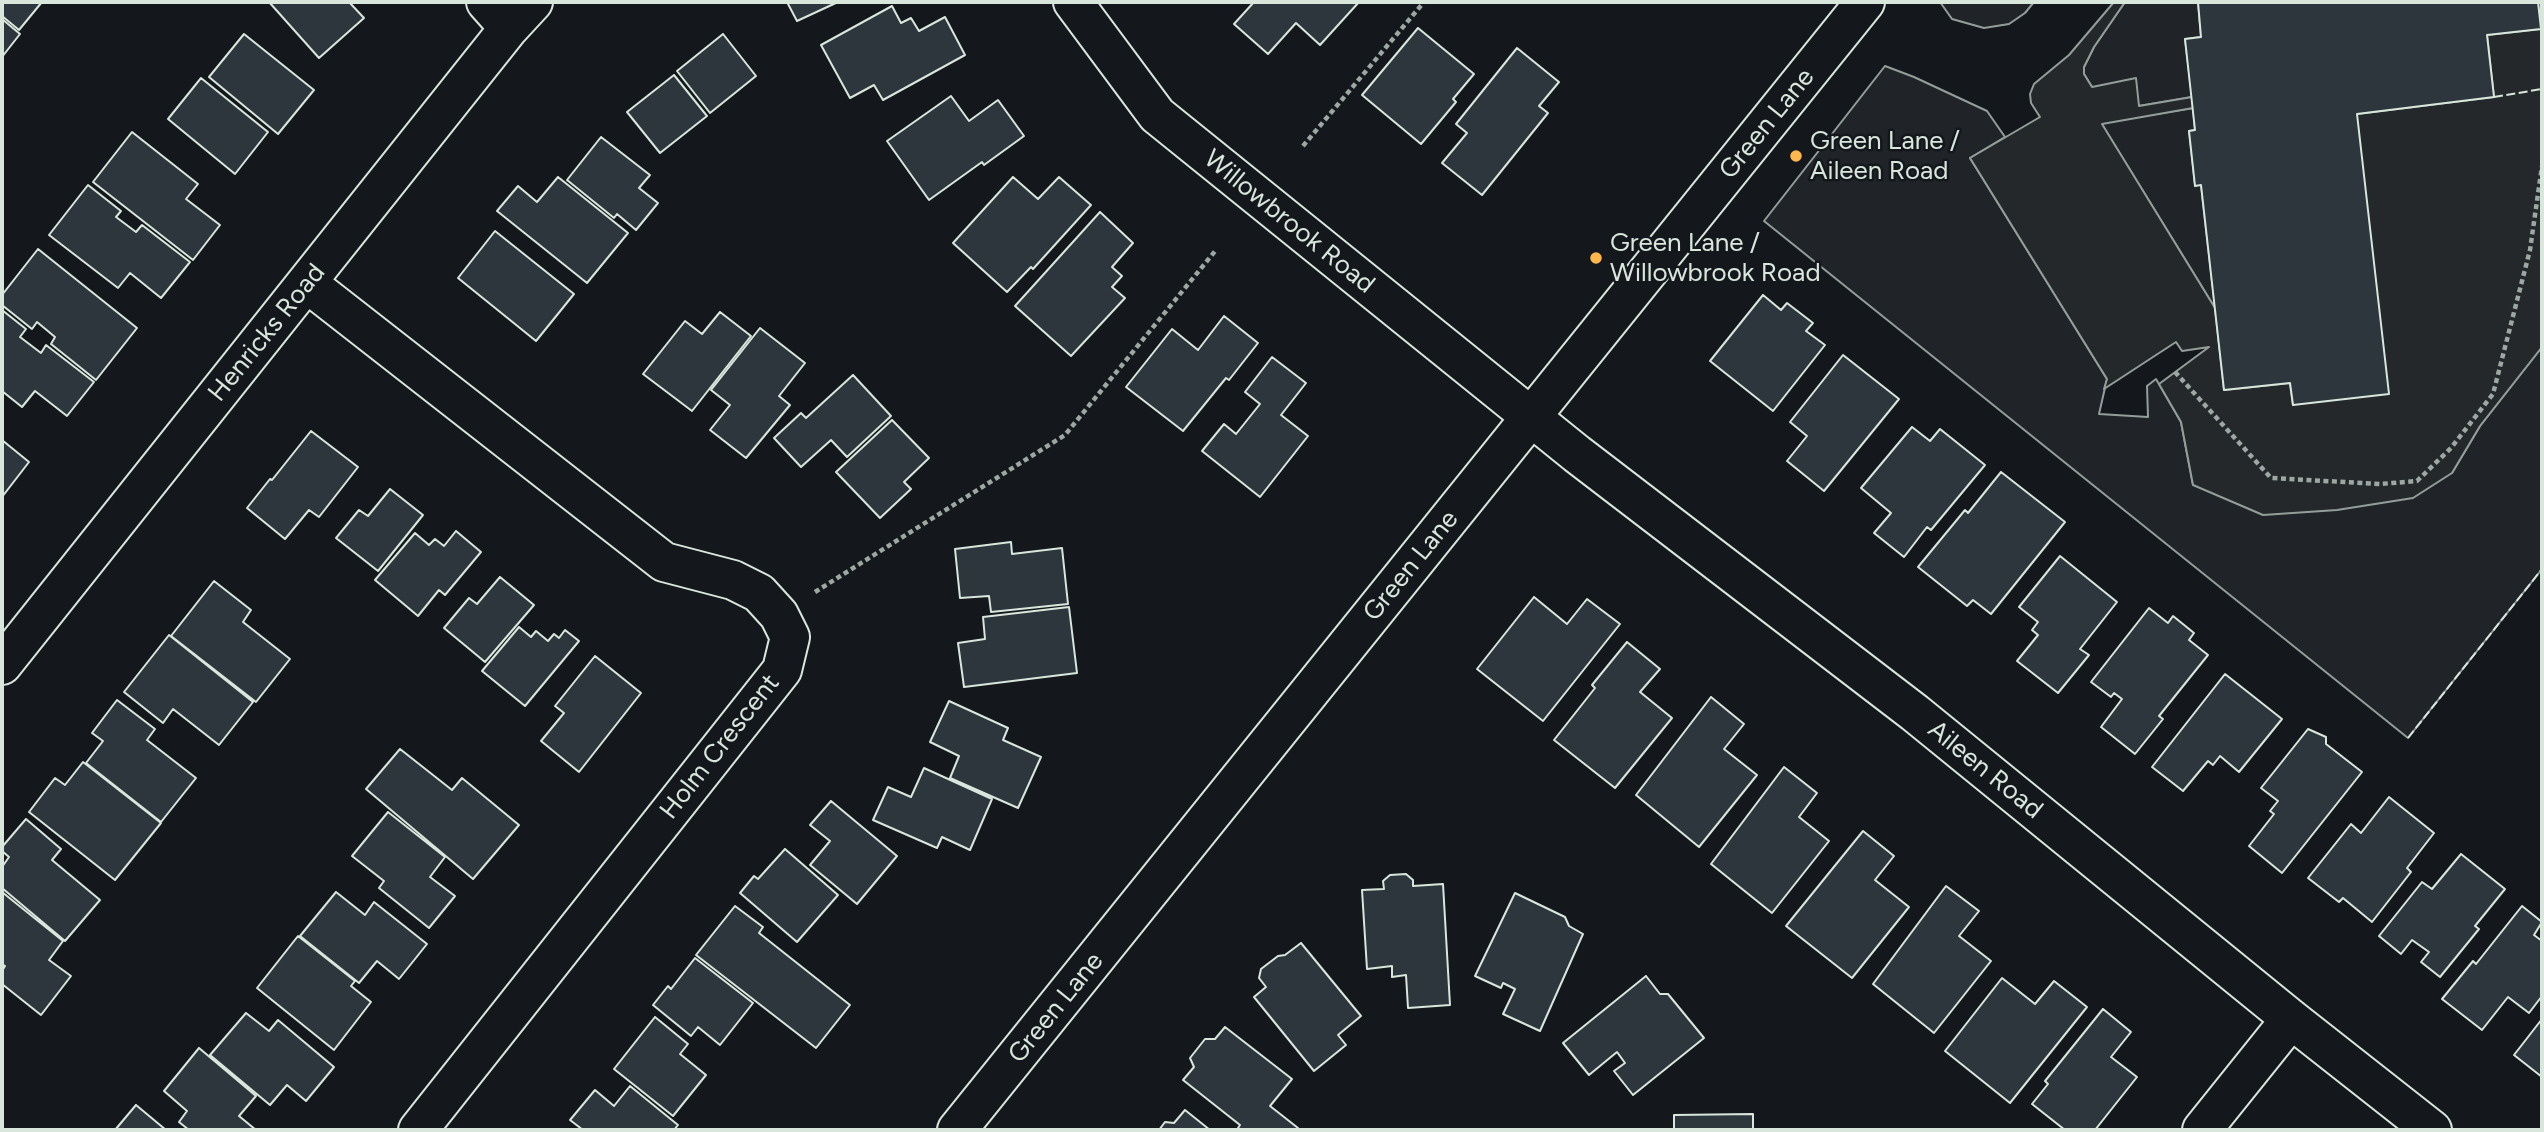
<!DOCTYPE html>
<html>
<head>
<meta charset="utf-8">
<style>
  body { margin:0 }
  #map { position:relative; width:2544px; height:1132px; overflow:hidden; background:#14181c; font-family:Figtree,sans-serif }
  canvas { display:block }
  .frame { position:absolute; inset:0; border:4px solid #d8e6dc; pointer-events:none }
</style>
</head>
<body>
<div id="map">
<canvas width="2544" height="1132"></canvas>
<div class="frame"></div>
</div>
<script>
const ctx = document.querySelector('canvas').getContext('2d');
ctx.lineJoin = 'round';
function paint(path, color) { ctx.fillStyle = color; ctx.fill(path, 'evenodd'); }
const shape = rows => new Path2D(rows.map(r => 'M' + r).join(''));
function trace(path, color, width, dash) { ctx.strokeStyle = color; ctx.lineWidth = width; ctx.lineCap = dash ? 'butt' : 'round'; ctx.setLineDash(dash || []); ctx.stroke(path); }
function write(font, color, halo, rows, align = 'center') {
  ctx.font = font + ' Figtree,sans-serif'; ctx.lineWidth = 5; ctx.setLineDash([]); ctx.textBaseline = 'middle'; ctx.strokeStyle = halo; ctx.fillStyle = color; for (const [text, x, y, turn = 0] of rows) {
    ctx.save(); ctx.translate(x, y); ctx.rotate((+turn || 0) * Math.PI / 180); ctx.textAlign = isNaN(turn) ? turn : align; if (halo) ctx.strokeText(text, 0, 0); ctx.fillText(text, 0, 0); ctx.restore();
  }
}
const green = shape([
  [1940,2,2034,2,2025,13,2009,24,1984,28,1952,19,1940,2],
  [2125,2,2198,2,2201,37,2185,39,2192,97,2139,106,2092,87,2084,74,2084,67,2094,47,2125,2],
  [1885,66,1914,77,1987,111,2005,137,1970,158,2107,379,2099,414,2148,417,2147,386,2156,379,2181,422,2193,485,2452,473,2480,426,2542,347,2542,569,2408,738,1764,221,1885,66],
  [2193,108,2195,130,2189,131,2195,185,2201,185,2215,308,2101,123,2193,108]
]);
const parking = shape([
  [2114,2,2125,2,2094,47,2084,67,2084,74,2092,87,2136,78,2139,106,2192,97,2193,108,2102,124,2215,308,2224,390,2290,383,2293,405,2357,114,2494,97,2487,35,2541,29,2538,2,2542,2,2542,347,2480,426,2452,473,2413,498,2337,510,2263,515,2193,485,2181,422,2159,384,2209,347,2182,351,2176,342,2104,389,2107,379,1970,158,2040,117,2031,103,2030,94,2034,84,2069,55,2114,2]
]);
const building = shape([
  [2,2,42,2,19,30,2,16,2,2],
  [269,2,349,2,364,18,319,58,269,2],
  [787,2,838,2,797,21,787,2],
  [1254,2,1359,2,1320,45,1296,23,1268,54,1234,24,1254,2],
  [2198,2,2538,2,2541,29,2487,35,2494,97,2357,114,2389,394,2293,405,2290,383,2224,390,2201,185,2195,186,2189,131,2195,130,2185,39,2201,37,2198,2],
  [892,6,901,23,911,18,919,31,945,17,965,55,883,100,874,85,850,98,821,45,892,6],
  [2,19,20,34,2,57,2,19],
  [1418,28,1474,74,1453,99,1456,102,1421,144,1362,95,1418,28],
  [244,34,314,90,278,134,209,77,244,34],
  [723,34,756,76,710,113,677,71,723,34],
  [1517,48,1559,82,1539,106,1548,113,1482,195,1442,163,1467,133,1456,124,1517,48],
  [674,75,707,116,660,153,627,112,674,75],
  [201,78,268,132,235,174,168,119,201,78],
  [951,96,969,121,998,100,1024,136,984,165,982,162,929,200,887,141,951,96],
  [132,132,198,184,186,199,220,225,193,260,93,182,132,132],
  [601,137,650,175,639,188,658,203,636,230,617,214,614,218,567,180,601,137],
  [558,177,628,233,587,283,497,211,518,186,537,202,558,177],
  [1013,177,1038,199,1059,177,1091,205,1033,269,1031,267,1007,292,953,243,1013,177],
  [88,185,121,211,116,217,136,232,142,225,190,262,161,298,130,273,118,288,49,235,88,185],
  [1100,212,1133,243,1112,267,1122,276,1112,287,1125,298,1071,356,1015,306,1100,212],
  [495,231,574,294,536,341,458,278,495,231],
  [38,249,137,328,96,380,51,344,55,337,37,322,32,329,2,305,2,295,38,249],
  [1763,295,1781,310,1787,303,1813,323,1806,331,1825,345,1773,411,1710,361,1763,295],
  [2,310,26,329,20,337,41,353,46,345,94,382,67,416,35,391,22,407,2,391,2,310],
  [720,312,751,336,692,411,643,374,685,321,702,334,720,312],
  [1224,316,1258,343,1229,380,1226,378,1183,431,1126,387,1172,329,1198,350,1224,316],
  [760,328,805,363,779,396,790,405,746,458,710,430,730,405,711,390,760,328],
  [1843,355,1899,399,1824,491,1787,461,1807,436,1790,422,1843,355],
  [1272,357,1306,383,1281,415,1308,436,1260,497,1202,451,1224,424,1236,434,1260,404,1245,392,1272,357],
  [853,375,891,416,847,457,831,440,801,467,774,438,801,413,806,418,853,375],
  [892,420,929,458,904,482,911,489,880,518,836,472,892,420],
  [1912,427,1930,441,1940,429,1985,465,1931,530,1927,527,1904,557,1874,533,1891,513,1861,488,1912,427],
  [311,431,358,467,319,517,309,510,285,539,247,508,270,479,272,480,311,431],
  [2,440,29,462,2,497,2,440],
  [2001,472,2065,522,1991,614,1973,600,1967,606,1918,567,1965,510,1968,513,2001,472],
  [390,489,423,515,378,571,336,538,359,510,368,516,390,489],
  [456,531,481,552,445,595,439,590,418,616,375,580,415,533,429,545,435,539,444,546,456,531],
  [1011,542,1012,554,1062,548,1068,604,991,612,989,596,960,598,955,549,1011,542],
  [2060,556,2117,602,2080,649,2089,655,2058,693,2017,661,2038,635,2032,630,2038,622,2019,607,2060,556],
  [500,577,534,605,485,662,444,628,469,598,477,604,500,577],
  [214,581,251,610,243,622,290,659,256,702,171,636,214,581],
  [1534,597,1567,624,1587,599,1620,624,1543,721,1477,669,1534,597],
  [1069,607,1077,673,964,687,958,643,985,639,983,617,1069,607],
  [2149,608,2168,623,2173,616,2194,633,2189,640,2208,655,2159,716,2163,719,2135,754,2101,727,2122,699,2114,693,2111,697,2091,682,2149,608],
  [519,627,531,637,536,631,548,641,554,634,559,638,565,630,579,641,525,706,482,671,519,627],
  [169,635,253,702,219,745,173,709,163,723,124,692,169,635],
  [1627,642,1660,669,1640,692,1672,718,1615,788,1554,740,1595,688,1592,685,1627,642],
  [595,656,641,693,579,772,541,741,564,713,555,706,595,656],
  [2225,674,2282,719,2239,772,2220,756,2213,765,2208,761,2183,791,2152,767,2225,674],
  [1711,697,1744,724,1724,749,1757,775,1699,847,1636,795,1711,697],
  [117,700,155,729,147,740,196,778,161,822,86,763,103,741,92,733,117,700],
  [949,701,1008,728,1003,740,1041,757,1018,808,950,778,959,756,930,742,949,701],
  [2308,729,2326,737,2326,744,2362,772,2282,873,2249,846,2274,814,2270,811,2278,801,2261,788,2308,729],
  [400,749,452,790,462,778,519,825,473,879,366,789,400,749],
  [83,762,161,823,115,880,29,812,55,778,65,785,83,762],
  [1784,767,1817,793,1799,817,1829,841,1772,913,1711,864,1784,767],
  [924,768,992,799,970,850,942,837,937,848,873,820,888,787,911,797,924,768],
  [2389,797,2434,833,2407,868,2411,872,2372,922,2343,898,2339,902,2308,878,2351,824,2361,833,2389,797],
  [831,801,897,856,857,904,810,865,830,841,810,825,831,801],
  [388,812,445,857,430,877,455,896,429,928,379,888,384,881,352,856,388,812],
  [26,819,61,849,52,860,100,900,65,941,2,888,2,867,9,857,2,851,2,847,26,819],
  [1863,831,1894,856,1875,880,1909,907,1852,978,1786,926,1863,831],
  [785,849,838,895,797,942,740,893,754,876,758,879,785,849],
  [2461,854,2505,889,2475,926,2479,929,2440,977,2421,962,2429,952,2412,940,2401,954,2379,936,2422,882,2432,889,2461,854],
  [1406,874,1413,880,1413,886,1443,884,1450,1005,1408,1008,1406,975,1392,977,1392,966,1367,969,1362,890,1384,889,1383,881,1390,875,1406,874],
  [1946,886,1979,911,1959,936,1991,961,1934,1033,1873,984,1946,886],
  [2,892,63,941,49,960,71,976,41,1015,2,984,2,971,5,966,2,964,2,892],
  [336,892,365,915,374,902,427,944,399,979,377,961,359,983,300,936,336,892],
  [1515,893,1565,917,1569,926,1583,934,1540,1031,1503,1014,1515,989,1503,983,1501,988,1475,976,1515,893],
  [735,906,763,927,759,933,850,1005,816,1048,696,955,735,906],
  [2522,906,2542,922,2534,935,2542,941,2542,996,2529,1013,2508,997,2482,1030,2442,999,2473,961,2476,964,2522,906],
  [298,936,355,981,351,986,371,1002,334,1050,257,988,298,936],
  [1301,943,1361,1016,1338,1035,1346,1045,1314,1071,1254,997,1266,987,1259,978,1261,969,1278,956,1285,955,1301,943],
  [695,958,753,1003,720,1045,698,1027,691,1036,653,1005,668,986,671,989,695,958],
  [1646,976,1660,994,1668,994,1704,1038,1633,1095,1614,1071,1625,1063,1617,1052,1589,1075,1563,1043,1646,976],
  [2002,978,2035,1004,2054,981,2087,1007,2010,1103,1945,1051,2002,978],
  [2103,1009,2131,1032,2111,1057,2137,1077,2095,1130,2065,1130,2032,1104,2048,1084,2045,1081,2103,1009],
  [246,1013,269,1031,278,1020,334,1067,306,1101,287,1085,270,1105,210,1055,246,1013],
  [655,1017,688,1044,680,1054,706,1075,673,1116,614,1069,655,1017],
  [2542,1019,2542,1077,2514,1055,2542,1019],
  [1225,1027,1292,1079,1270,1106,1298,1128,1296,1130,1241,1130,1238,1128,1240,1125,1183,1080,1194,1067,1190,1058,1205,1039,1215,1039,1225,1027],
  [199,1048,256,1096,239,1116,256,1130,189,1130,179,1122,187,1111,164,1091,199,1048],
  [630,1086,678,1125,674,1130,583,1130,570,1120,595,1090,614,1106,630,1086],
  [136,1105,166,1130,115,1130,136,1105],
  [1185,1110,1210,1130,1159,1130,1165,1122,1174,1123,1185,1110],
  [1753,1114,1753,1130,1674,1130,1674,1115,1753,1114]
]);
const path = shape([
  [1303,146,1424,2],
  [2175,372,2271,478,2380,484,2417,481,2451,448,2493,394,2530,250,2542,166],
  [815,592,1065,435,1216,250]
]);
const minor = shape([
  [486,2,509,28],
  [1073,2,1157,115,1577,454,1915,713,2291,1019,2432,1130],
  [307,283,664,562,733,580,759,593,779,615,790,637,782,670,418,1130],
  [2,665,509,28,533,2],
  [957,1130,1865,2],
  [2202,1130,2291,1019]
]);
const fence = shape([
  [2494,97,2542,89],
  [2408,738,2542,569]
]);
const markers = [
  [1796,156,7,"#ffb74d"],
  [1596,258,7,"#ffb74d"]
];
const streetNames = [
  ["Green Lane",1767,124,-51],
  ["Willowbrook Road",1289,222,39],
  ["Henricks Road",267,333,-51],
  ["Green Lane",1411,566,-51],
  ["Holm Crescent",720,747,-52],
  ["Aileen Road",1985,770,39],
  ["Green Lane",1056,1008,-51]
];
const poiNames = [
  ["Green Lane /",1810,141],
  ["Aileen Road",1810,171],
  ["Green Lane /",1610,243],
  ["Willowbrook Road",1610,273]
];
paint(green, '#202428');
trace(green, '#939e99', 2);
paint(parking, '#24282b');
trace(parking, '#939e99', 2);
paint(building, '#2c363c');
trace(building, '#d8e6dc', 2);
trace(minor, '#d8e6dc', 42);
trace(path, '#9da8a2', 4.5, [5, 3.5]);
trace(minor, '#14181c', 38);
trace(fence, '#d8e6dc', 2, [9, 3.5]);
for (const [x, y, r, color] of markers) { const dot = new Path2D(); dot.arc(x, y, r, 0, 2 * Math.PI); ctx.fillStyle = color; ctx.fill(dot); trace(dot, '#14181c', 2.5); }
write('26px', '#d8e6dc', '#14181c', streetNames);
write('26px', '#d8e6dc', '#14181c', poiNames, 'left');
</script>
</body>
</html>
